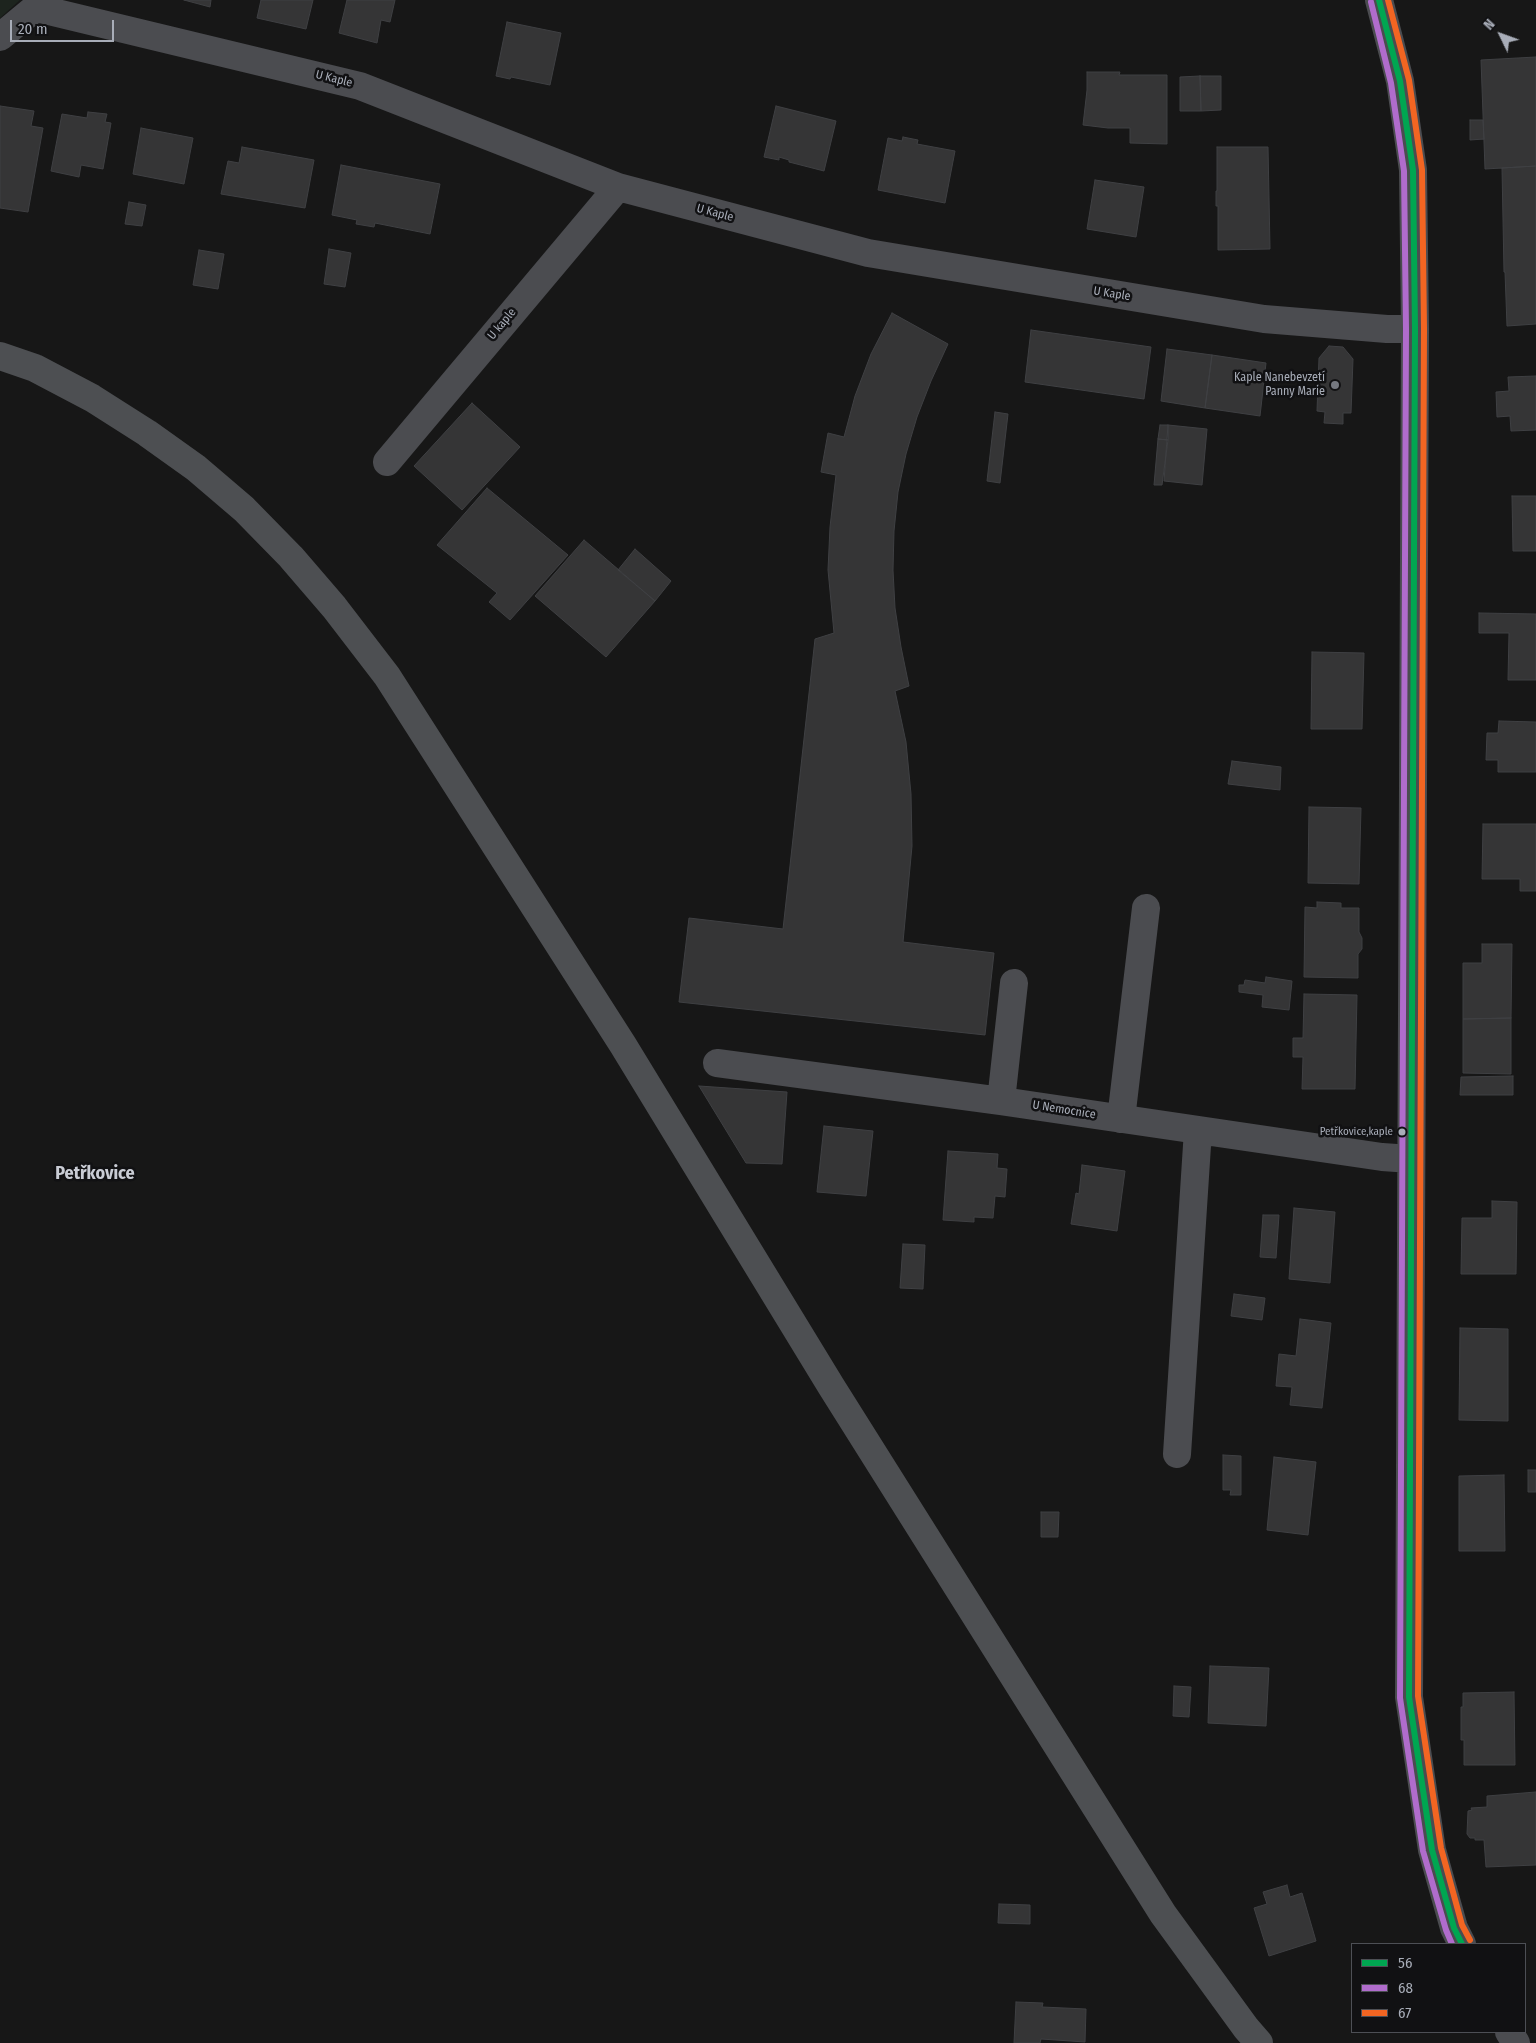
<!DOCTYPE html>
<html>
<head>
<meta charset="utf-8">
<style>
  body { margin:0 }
  #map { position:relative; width:1536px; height:2043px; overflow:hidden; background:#171717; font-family:"Fira Sans Condensed",sans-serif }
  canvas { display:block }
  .legend { position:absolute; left:1351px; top:1943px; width:175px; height:90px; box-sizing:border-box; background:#111113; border:1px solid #4d4f55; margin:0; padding:6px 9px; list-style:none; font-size:15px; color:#a8adb8 }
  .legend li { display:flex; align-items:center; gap:10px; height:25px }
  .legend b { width:25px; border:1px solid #4d4f55 }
  .north { position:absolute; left:1476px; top:10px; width:50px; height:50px; -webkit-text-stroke:4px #111113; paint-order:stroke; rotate:312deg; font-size:14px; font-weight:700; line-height:20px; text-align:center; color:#a8adb8 }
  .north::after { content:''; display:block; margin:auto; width:18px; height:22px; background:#a8adb8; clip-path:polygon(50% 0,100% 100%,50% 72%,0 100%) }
  .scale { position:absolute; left:10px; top:20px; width:104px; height:22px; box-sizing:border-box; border:2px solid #a8adb8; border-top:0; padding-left:6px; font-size:15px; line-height:18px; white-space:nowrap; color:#a8adb8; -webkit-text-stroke:4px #111113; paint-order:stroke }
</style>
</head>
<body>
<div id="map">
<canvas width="1536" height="2043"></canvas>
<ul class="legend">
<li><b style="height:6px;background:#00a651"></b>56</li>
<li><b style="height:6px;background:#b06ccc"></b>68</li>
<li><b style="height:6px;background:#f26522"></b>67</li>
</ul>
<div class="north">N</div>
<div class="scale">20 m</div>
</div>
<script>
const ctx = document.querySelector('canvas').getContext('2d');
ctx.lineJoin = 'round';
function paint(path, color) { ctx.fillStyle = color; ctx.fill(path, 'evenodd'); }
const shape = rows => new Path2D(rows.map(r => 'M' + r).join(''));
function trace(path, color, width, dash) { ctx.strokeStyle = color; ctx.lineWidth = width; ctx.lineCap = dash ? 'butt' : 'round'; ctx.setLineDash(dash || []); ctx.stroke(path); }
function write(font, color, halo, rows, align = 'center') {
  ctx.font = font + ' "Fira Sans Condensed",sans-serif'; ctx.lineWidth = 5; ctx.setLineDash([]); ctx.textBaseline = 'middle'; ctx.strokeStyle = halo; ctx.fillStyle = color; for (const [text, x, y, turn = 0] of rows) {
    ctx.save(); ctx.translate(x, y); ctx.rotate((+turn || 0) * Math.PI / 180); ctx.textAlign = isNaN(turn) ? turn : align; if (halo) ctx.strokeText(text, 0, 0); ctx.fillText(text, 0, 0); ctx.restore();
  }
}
const green = shape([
  [0,0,20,0,0,18]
]);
const building = shape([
  [184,0,211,0,210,7,184,0],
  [261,0,313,0,306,29,257,18,261,0],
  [347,0,395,0,390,22,381,20,377,43,339,33,347,0],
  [507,22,561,33,550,85,511,77,510,79,496,76,507,22],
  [1536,57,1536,166,1485,169,1481,60,1536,57],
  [1087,72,1120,72,1119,75,1167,75,1167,144,1130,143,1130,128,1108,128,1083,125,1087,90,1087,72],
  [1200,76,1201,111,1180,111,1180,77,1200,76],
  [1200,76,1221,76,1221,110,1201,111,1200,76],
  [0,106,34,111,31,126,43,128,28,212,0,208,0,106],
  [776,106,836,121,824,171,789,162,789,160,779,157,779,160,764,157,776,106],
  [88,112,107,114,105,122,111,123,103,169,81,165,79,177,51,171,62,114,87,118,88,112],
  [1470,120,1483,120,1484,139,1470,140,1470,120],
  [141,128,193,138,184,184,133,174,141,128],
  [903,137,918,140,917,144,955,151,945,203,878,190,888,138,902,141,903,137],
  [242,147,314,160,305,208,221,194,228,161,239,163,242,147],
  [1217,147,1268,147,1270,249,1218,250,1218,206,1216,206,1216,191,1217,191,1217,147],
  [341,165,440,184,430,234,375,223,374,227,356,224,357,220,332,215,341,165],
  [1536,166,1536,324,1507,326,1505,272,1504,272,1502,168,1536,166],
  [1095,180,1144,187,1136,237,1087,229,1095,180],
  [129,202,146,205,142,226,125,224,129,202],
  [329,249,351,253,345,287,324,284,329,249],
  [199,250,224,254,218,289,193,285,199,250],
  [892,313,948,344,931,381,917,417,906,454,898,492,894,531,893,570,895,608,901,647,909,686,895,691,906,742,911,794,912,846,903,942,994,953,985,1035,679,1002,689,918,783,929,815,639,834,633,828,570,830,527,836,475,821,472,828,433,844,437,855,396,871,354,892,313],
  [1031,330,1151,347,1144,399,1025,382,1031,330],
  [1329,346,1343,347,1353,359,1351,413,1343,413,1343,424,1324,423,1325,412,1317,411,1319,358,1329,346],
  [1167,349,1212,355,1205,408,1161,401,1167,349],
  [1212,355,1266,363,1260,416,1205,408,1212,355],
  [1536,376,1536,430,1511,431,1510,416,1497,417,1496,392,1509,391,1508,377,1536,376],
  [472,403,520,447,462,510,414,466,472,403],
  [995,412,1008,414,1000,483,987,481,995,412],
  [1160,425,1168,425,1168,440,1158,439,1160,425],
  [1168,425,1207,429,1202,485,1164,481,1168,425],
  [1158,439,1168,440,1162,485,1154,485,1158,439],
  [487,488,568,555,510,620,489,602,497,593,437,545,487,488],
  [1512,496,1536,496,1536,551,1513,551,1512,496],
  [584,540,655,601,606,657,535,596,584,540],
  [635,549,671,581,655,601,618,570,635,549],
  [1479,613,1536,614,1536,680,1508,680,1509,633,1479,633,1479,613],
  [1312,652,1364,653,1362,729,1311,729,1312,652],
  [1499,721,1536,722,1536,772,1498,772,1498,760,1486,760,1487,733,1498,733,1499,721],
  [1232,761,1281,767,1280,790,1228,784,1232,761],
  [1309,807,1361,808,1359,884,1308,883,1309,807],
  [1483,824,1536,824,1536,891,1520,891,1520,879,1482,879,1483,824],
  [1317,902,1341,903,1341,908,1359,908,1359,932,1362,938,1362,949,1358,954,1358,978,1304,977,1305,907,1317,908,1317,902],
  [1482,944,1512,944,1511,1018,1463,1019,1463,963,1482,963,1482,944],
  [1266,977,1292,981,1289,1010,1262,1007,1263,995,1239,992,1239,985,1244,985,1245,980,1265,983,1266,977],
  [1304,994,1357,995,1355,1089,1302,1089,1303,1057,1293,1057,1293,1038,1303,1038,1304,994],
  [1511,1018,1511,1074,1463,1073,1463,1019,1511,1018],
  [1513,1076,1513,1095,1460,1095,1461,1077,1513,1076],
  [699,1086,787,1092,782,1164,746,1163,699,1086],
  [824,1126,873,1131,866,1196,817,1192,824,1126],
  [948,1151,998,1154,997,1168,1007,1169,1005,1197,995,1196,993,1218,974,1217,974,1222,943,1220,948,1151],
  [1082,1165,1125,1171,1117,1231,1071,1224,1076,1193,1079,1194,1082,1165],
  [1492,1201,1517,1202,1516,1274,1461,1274,1462,1218,1492,1218,1492,1201],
  [1294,1208,1335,1212,1330,1283,1289,1279,1294,1208],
  [1263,1215,1279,1215,1276,1258,1260,1257,1263,1215],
  [903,1244,925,1245,923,1289,900,1288,903,1244],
  [1234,1294,1265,1298,1262,1320,1231,1316,1234,1294],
  [1300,1319,1331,1323,1322,1408,1290,1405,1292,1387,1276,1386,1279,1354,1296,1356,1300,1319],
  [1460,1328,1508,1329,1508,1421,1459,1420,1460,1328],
  [1223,1455,1241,1456,1241,1495,1230,1495,1231,1490,1223,1490,1223,1455],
  [1274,1457,1316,1462,1308,1535,1267,1530,1274,1457],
  [1528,1470,1536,1470,1536,1492,1528,1492,1528,1470],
  [1504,1475,1505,1551,1459,1551,1459,1476,1504,1475],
  [1041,1512,1059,1512,1058,1537,1041,1537,1041,1512],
  [1210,1666,1269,1668,1266,1726,1208,1723,1210,1666],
  [1174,1686,1191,1687,1189,1717,1173,1716,1174,1686],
  [1514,1692,1515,1765,1464,1765,1464,1740,1461,1740,1461,1707,1463,1707,1463,1693,1514,1692],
  [1536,1792,1536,1865,1486,1867,1484,1840,1475,1840,1475,1838,1470,1838,1467,1834,1468,1811,1472,1810,1471,1808,1487,1807,1487,1796,1536,1792],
  [1287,1885,1290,1897,1302,1893,1316,1941,1269,1956,1254,1908,1267,1904,1263,1892,1287,1885],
  [999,1904,1030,1905,1030,1924,998,1923,999,1904],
  [1016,2002,1043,2003,1042,2007,1086,2009,1085,2042,1041,2039,1040,2043,1014,2043,1016,2002]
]);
const minor = shape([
  [1379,0,1400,81,1413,170,1415,329,1409,1697,1432,1850,1454,1928,1462,1944],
  [36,8,360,86,618,187,868,253,1264,319,1387,329,1415,329],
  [0,37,45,0],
  [387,462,618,187],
  [717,1063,1001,1101,1382,1157,1411,1159],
  [1001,1101,1014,983],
  [1121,1119,1146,908],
  [1177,1454,1198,1130],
  [1509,2032,1516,2043]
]);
const major = shape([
  [0,356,35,368,92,398,147,433,196,468,244,509,291,557,334,607,387,676,623,1045,831,1386,1163,1914,1246,2028,1259,2043]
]);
const bus1 = shape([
  [1379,0,1400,81,1413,170,1415,329,1409,1697,1432,1850,1454,1928,1462,1944]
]);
const bus2 = shape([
  [1371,2,1391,83,1404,171,1406,329,1400,1698,1423,1851,1446,1930,1452,1944]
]);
const bus3 = shape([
  [1388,0,1409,80,1422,170,1424,329,1418,1696,1441,1848,1462,1925,1470,1940]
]);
const markers = [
  [1335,385,5,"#757880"],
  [1402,1132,4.5,"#a8adb8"]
];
const busNames = [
  ["Petřkovice,kaple",1393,1132]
];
const streetNames = [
  ["U Kaple",334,79,14],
  ["U Kaple",715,213,15],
  ["U Kaple",1112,294,9],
  ["U kaple",502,324,-50],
  ["U Nemocnice",1064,1110,9]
];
const poiNames = [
  ["Kaple Nanebevzetí",1325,378],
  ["Panny Marie",1325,392]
];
const districtNames = [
  ["Petřkovice",95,1174]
];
paint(green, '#1d241e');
paint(building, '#353536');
trace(building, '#3f4043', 1);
trace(minor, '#4b4c50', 28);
trace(major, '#4d4f52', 28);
trace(bus1, '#00a651', 6);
trace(bus2, '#b06ccc', 6);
trace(bus3, '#f26522', 6);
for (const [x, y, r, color] of markers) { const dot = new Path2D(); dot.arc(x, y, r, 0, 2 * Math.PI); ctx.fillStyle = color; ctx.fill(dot); trace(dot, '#111113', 2); }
write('11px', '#a8adb8', '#111113', busNames, 'right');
write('12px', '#a8adb8', '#111113', streetNames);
write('12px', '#a8adb8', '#111113', poiNames, 'right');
write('bold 18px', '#c9ccd4', '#111113', districtNames);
</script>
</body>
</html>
